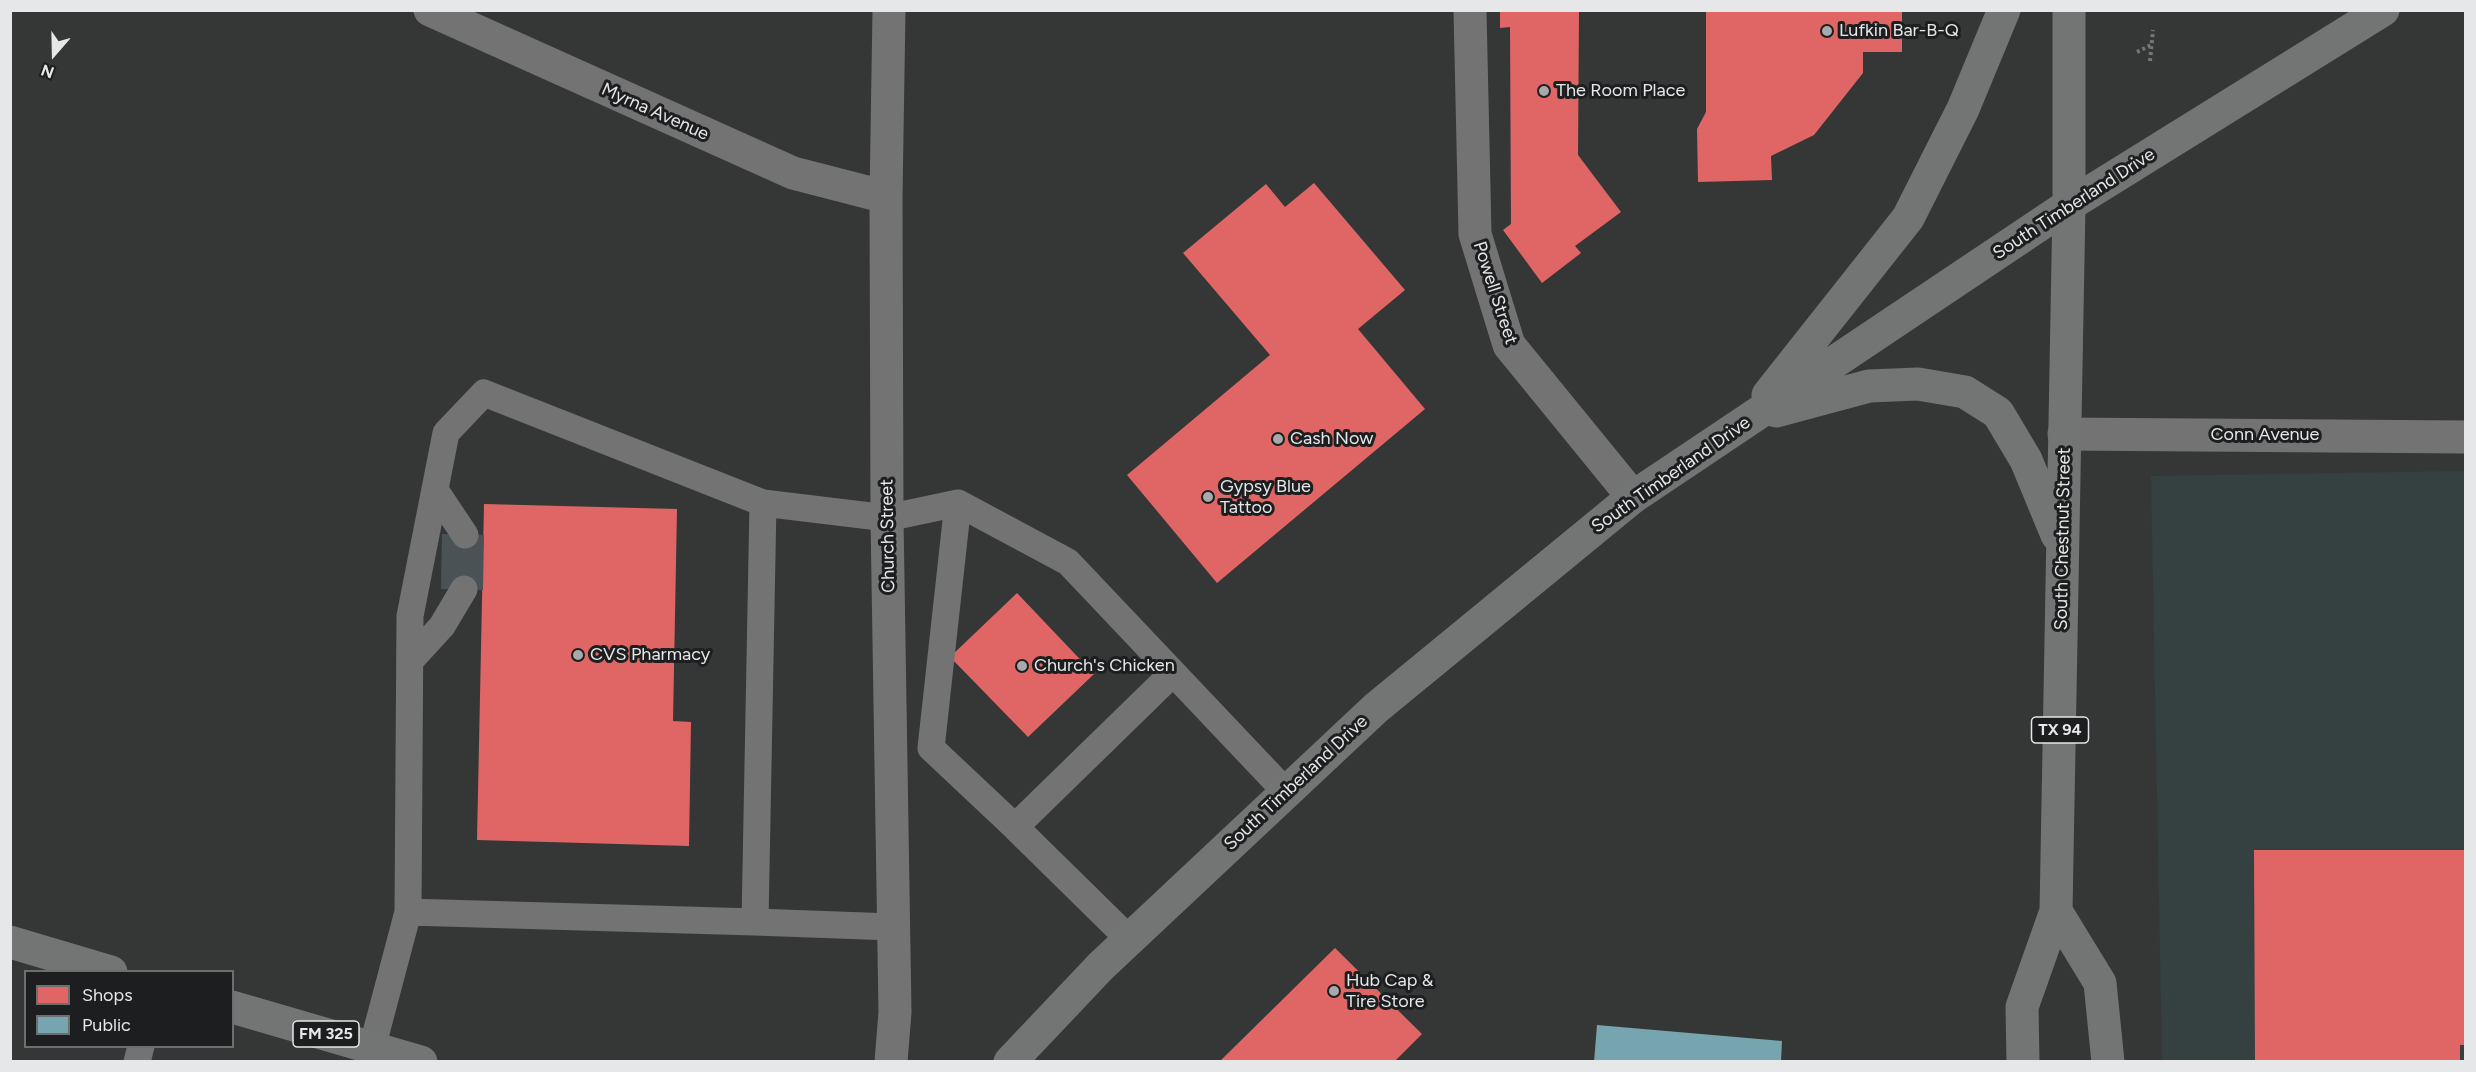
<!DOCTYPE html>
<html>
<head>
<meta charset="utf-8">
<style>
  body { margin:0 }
  #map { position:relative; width:2476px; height:1072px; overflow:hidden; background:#353737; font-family:Figtree,sans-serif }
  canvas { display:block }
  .frame { position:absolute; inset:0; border:12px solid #e5e7e8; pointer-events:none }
  .legend { position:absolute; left:24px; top:970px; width:210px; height:78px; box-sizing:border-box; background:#1d1e1f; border:2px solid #6d6e6f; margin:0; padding:8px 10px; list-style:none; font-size:18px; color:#e5e7e8 }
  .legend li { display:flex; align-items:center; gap:12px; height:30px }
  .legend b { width:30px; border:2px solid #6d6e6f }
  .north { position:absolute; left:24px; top:24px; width:60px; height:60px; -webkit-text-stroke:4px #1d1e1f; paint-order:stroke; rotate:200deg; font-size:16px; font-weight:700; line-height:24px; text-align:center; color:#e5e7e8 }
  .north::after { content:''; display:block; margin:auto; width:21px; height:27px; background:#e5e7e8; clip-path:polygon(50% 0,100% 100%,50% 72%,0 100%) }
</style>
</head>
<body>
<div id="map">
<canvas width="2476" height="1072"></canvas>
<div class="frame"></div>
<ul class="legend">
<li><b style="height:16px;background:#e06666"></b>Shops</li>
<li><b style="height:16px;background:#76a5af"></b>Public</li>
</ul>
<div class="north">N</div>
</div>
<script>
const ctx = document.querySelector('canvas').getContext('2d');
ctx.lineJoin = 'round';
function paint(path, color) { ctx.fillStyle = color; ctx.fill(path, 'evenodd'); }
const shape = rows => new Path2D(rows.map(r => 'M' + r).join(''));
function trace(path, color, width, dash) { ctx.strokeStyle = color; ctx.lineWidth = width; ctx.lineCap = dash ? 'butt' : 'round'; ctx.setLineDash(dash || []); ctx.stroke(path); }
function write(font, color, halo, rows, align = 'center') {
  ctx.font = font + ' Figtree,sans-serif'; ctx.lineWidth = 6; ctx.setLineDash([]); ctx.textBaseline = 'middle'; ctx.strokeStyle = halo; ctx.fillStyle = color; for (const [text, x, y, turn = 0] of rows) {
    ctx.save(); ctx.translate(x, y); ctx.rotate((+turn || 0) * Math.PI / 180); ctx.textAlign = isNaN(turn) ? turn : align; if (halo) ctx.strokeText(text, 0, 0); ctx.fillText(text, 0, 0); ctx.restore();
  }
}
const built = shape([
  [2465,471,2465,1061,2162,1061,2151,476]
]);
const shops = shape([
  [1500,10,1579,10,1578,155,1621,212,1575,246,1581,253,1542,283,1503,230,1511,224,1510,27,1500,28],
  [1706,10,1902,10,1902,52,1863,52,1863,73,1814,135,1771,156,1772,180,1698,182,1697,129,1706,112],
  [1314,183,1405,290,1358,329,1425,409,1217,583,1127,475,1270,355,1183,253,1266,184,1285,207],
  [484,504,677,509,673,721,691,722,689,846,477,840],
  [1017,593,1094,674,1028,737,950,657],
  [2254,850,2466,850,2466,1045,2460,1045,2460,1062,2255,1062],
  [1335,948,1422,1034,1394,1062,1219,1062]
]);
const public = shape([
  [1597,1025,1782,1041,1781,1062,1594,1062]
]);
const building = shape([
  [442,534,484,535,483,590,441,589]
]);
const path = shape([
  [2137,52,2151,45],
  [2150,61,2153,30]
]);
const lane = shape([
  [435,490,465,535],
  [763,503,887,518,958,503,1068,562,1286,792],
  [958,503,931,748,1015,827],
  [410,661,442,626,464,589],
  [408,912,755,922],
  [1129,939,1015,827,1173,673],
  [372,1048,408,912,410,616,446,433,484,393,763,503,755,922,893,927],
  [137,1062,141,1046]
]);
const street = shape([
  [430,10,793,173,886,197],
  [889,10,886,197,887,518,895,1012,891,1062],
  [1470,10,1475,234,1509,345,1633,497],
  [2064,434,2466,437]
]);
const primary = shape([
  [1768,395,1908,218,1963,109,2004,10],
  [1776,411,1869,386,1918,384,1965,392,1998,413,2026,460,2057,535],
  [2056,911,2100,983,2108,1062],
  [10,942,111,972],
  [232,1007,421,1062],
  [1010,1062,1101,966,1376,708,1633,497,2069,205,2383,10],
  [2023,1062,2022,1007,2056,911,2069,205,2069,10]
]);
const markers = [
  [1827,31,6,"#a7a9aa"],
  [1544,91,6,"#a7a9aa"],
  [1278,439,6,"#a7a9aa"],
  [1208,497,6,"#a7a9aa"],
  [578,655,6,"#a7a9aa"],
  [1022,666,6,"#a7a9aa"],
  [1334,991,6,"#a7a9aa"]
];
const shields = [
  [2060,730,57],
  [326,1034,66]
];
const shieldNames = [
  ["TX 94",2060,730],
  ["FM 325",326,1034]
];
const poiNames = [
  ["Lufkin Bar-B-Q",1839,31],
  ["The Room Place",1556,91],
  ["Cash Now",1290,439],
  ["Gypsy Blue",1220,487],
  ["Tattoo",1220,508],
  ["CVS Pharmacy",590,655],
  ["Church's Chicken",1034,666],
  ["Hub Cap &",1346,981],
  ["Tire Store",1346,1002]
];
const streetNames = [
  ["Myrna Avenue",655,112,24],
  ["South Timberland Drive",2074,204,-33],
  ["Powell Street",1495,293,72],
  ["Conn Avenue",2265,435],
  ["South Timberland Drive",1671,475,-35],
  ["Church Street",888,536,-91],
  ["South Chestnut Street",2063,539,-89],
  ["South Timberland Drive",1296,783,-43]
];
paint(built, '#354041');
paint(shops, '#e06666');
paint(public, '#76a5af');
paint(building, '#4b5256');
trace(path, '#747575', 4, [3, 3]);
trace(lane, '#737373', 27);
trace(street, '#737373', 33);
trace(primary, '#737474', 33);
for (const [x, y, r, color] of markers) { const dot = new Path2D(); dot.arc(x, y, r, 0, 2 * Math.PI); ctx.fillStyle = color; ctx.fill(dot); trace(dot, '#1d1e1f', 2); }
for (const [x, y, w] of shields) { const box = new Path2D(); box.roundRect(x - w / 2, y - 13, w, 26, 4.5); ctx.fillStyle = '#1d1e1f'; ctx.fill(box); trace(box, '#e5e7e8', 1.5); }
write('bold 16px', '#e5e7e8', null, shieldNames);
write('18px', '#e5e7e8', '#1d1e1f', poiNames, 'left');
write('18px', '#e5e7e8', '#1d1e1f', streetNames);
</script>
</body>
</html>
